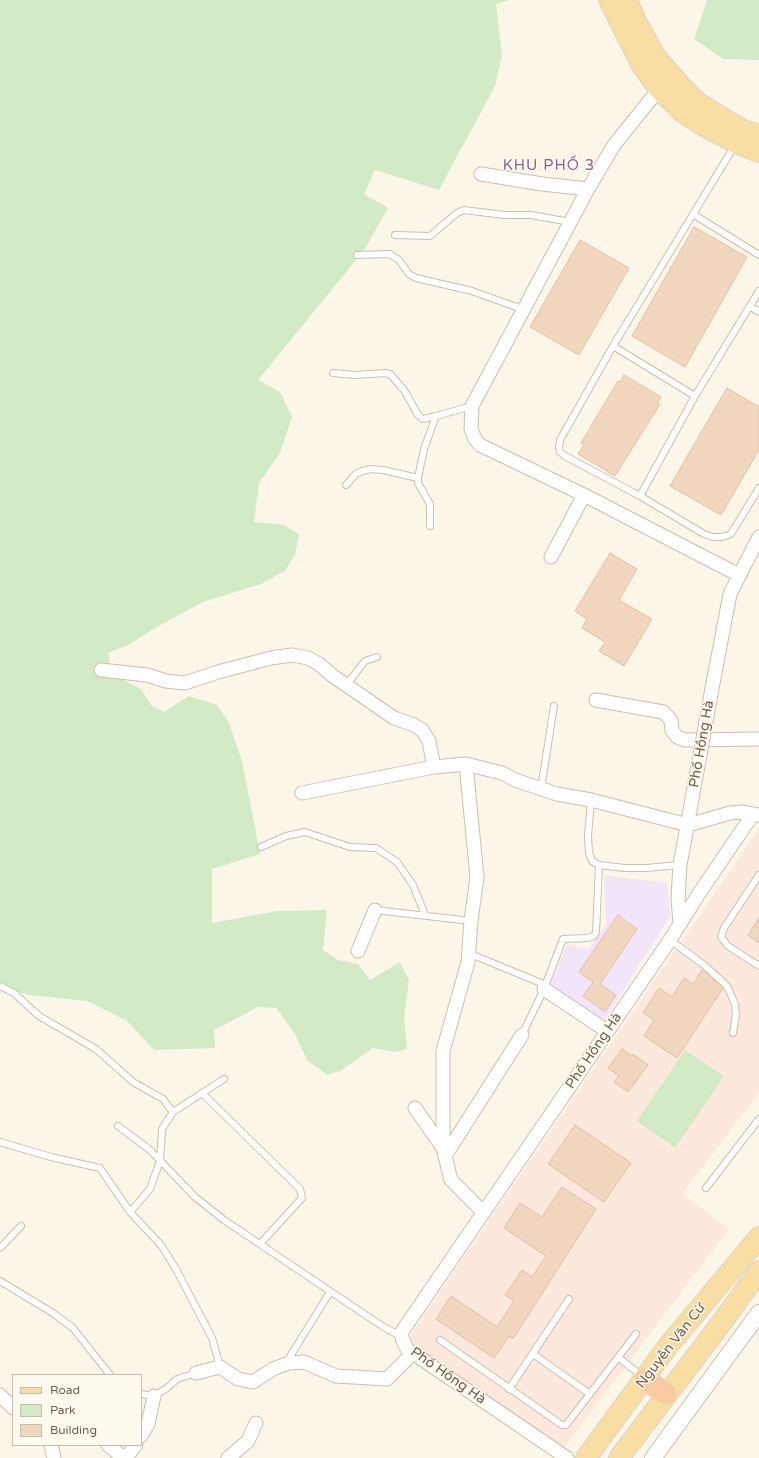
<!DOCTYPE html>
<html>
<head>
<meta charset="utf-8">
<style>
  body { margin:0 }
  #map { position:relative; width:759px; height:1458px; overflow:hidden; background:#fcf6e9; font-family:"Varela Round",sans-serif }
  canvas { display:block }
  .legend { position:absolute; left:12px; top:1374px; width:130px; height:72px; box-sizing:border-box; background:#fffaef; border:1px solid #c9bcae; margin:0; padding:5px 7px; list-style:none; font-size:12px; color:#775e4c }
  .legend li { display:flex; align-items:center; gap:8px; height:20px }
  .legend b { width:20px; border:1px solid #c9bcae }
</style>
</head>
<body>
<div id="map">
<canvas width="759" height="1458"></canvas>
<ul class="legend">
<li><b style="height:5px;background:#f9dea3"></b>Road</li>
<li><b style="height:11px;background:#d3eac7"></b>Park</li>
<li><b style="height:11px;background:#f2d7c0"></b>Building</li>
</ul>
</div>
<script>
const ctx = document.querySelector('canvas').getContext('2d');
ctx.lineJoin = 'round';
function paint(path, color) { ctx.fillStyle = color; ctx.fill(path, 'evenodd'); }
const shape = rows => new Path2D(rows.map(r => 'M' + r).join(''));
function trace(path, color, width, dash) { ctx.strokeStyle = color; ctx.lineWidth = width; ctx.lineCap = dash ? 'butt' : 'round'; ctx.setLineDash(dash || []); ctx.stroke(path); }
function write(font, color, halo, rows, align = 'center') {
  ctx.font = font + ' "Varela Round",sans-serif'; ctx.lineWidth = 3; ctx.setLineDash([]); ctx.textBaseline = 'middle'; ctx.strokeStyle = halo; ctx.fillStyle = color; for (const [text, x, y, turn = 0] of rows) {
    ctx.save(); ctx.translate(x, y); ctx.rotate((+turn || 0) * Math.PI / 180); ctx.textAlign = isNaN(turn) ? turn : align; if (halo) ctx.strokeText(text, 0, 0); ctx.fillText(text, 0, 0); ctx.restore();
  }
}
const commercial = shape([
  [759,829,759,1093,682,1194,729,1229,563,1449,412,1348,410,1340,412,1332]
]);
const education = shape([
  [604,875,667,883,670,916,660,933,603,1022,550,985,567,945,589,949,606,924]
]);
const green = shape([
  [0,0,509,0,496,4,502,56,495,86,439,190,375,170,364,194,388,208,365,249,258,380,280,392,292,417,280,453,259,483,254,522,284,525,299,534,295,555,285,571,261,584,203,602,155,628,128,645,108,653,111,674,141,689,151,705,164,712,189,696,217,705,228,720,242,761,260,854,212,869,212,923,277,911,327,910,323,950,338,960,358,964,370,980,400,962,409,980,404,1017,407,1049,396,1052,373,1048,340,1071,327,1075,307,1060,295,1034,276,1008,258,1007,214,1030,215,1048,154,1050,127,1021,87,1001,30,995,0,988],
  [707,0,759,0,759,60,723,59,694,39],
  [685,1050,724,1076,675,1148,637,1121]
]);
const building = shape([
  [694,227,747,257,685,367,632,336,694,227],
  [580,240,629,268,579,355,530,327,580,240],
  [624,375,661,397,657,403,660,404,615,476,578,454,584,445,581,443,618,381,620,382,624,375],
  [727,388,759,407,759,450,721,515,670,486,727,388],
  [610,553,637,569,619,600,652,619,624,666,599,651,605,642,582,628,587,619,575,611,610,553],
  [618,915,637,929,600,984,616,995,605,1012,583,996,593,982,579,972,618,915],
  [759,918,759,943,748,935,759,918],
  [702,970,725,985,677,1058,644,1036,654,1020,643,1013,659,988,672,997,684,978,693,984,702,970],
  [622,1049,632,1056,633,1054,648,1065,628,1092,614,1082,619,1076,608,1068,622,1049],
  [575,1125,631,1163,604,1202,548,1164,575,1125],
  [562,1187,596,1209,513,1339,509,1336,494,1358,436,1319,451,1296,497,1327,514,1301,505,1295,522,1270,532,1277,546,1256,504,1228,520,1203,542,1217,562,1187]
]);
const service = shape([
  [735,145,613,346,560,440,559,447,560,452,565,456,640,496,704,534,713,537,722,537,731,534,759,488],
  [693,214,759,255],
  [395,235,430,236,457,213,464,210,504,215,531,215,570,222],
  [357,255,390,254,399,260,409,274,416,278,472,291,522,309],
  [751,307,759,312],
  [613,346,695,396],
  [333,373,355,375,385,373,390,374,404,390,418,415,423,419,436,416],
  [346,485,356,474,362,471,371,469,383,470,418,478],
  [640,496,695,396,759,291],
  [430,526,430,504,418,483,418,478,424,449,436,416,472,406],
  [347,684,365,661,377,657],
  [541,789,554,706],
  [591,800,588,836,589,853,592,861,599,865,625,868,646,868,680,865],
  [261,847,286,836,305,832,350,847,376,848,397,862,413,885,425,915],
  [759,875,724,928,721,937,728,946,759,966],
  [375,910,471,921],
  [670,940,704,965,727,986,735,1004,736,1015,733,1033],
  [468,953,546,985],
  [0,986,14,993,39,1016,96,1049,133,1082,163,1099,173,1112],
  [522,1035,544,989,563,939,587,938,594,936,596,932,599,865],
  [202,1093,300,1189,302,1198,260,1244],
  [118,1126,149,1149,195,1197,224,1220,382,1326,402,1337],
  [0,1142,51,1157,100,1168,130,1212,161,1245,176,1269,212,1338,220,1367],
  [706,1188,759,1119],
  [130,1212,150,1189,160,1161,162,1129,173,1112,224,1079],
  [0,1248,21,1226],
  [0,1281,53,1313,73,1328,110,1375],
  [440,1340,562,1425,566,1425,636,1334],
  [533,1354,590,1394],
  [618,1357,643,1377],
  [286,1363,330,1292],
  [509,1389,569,1299],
  [141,1394,154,1396,167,1388,177,1379,196,1373]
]);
const minor = shape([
  [659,89,614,145,588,189,472,406,471,429,475,439,480,445,584,495,739,575],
  [481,174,542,184,588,189],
  [551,557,584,495],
  [101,670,147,675,166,681,185,683,218,672,271,658,292,655,308,658,319,664,333,676,394,718,414,725,422,730,429,741,434,767],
  [713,683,730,594,759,537],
  [596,700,663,712,671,720,672,730,677,737,685,740,759,739],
  [466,764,477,877,471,921,468,962,443,1051,443,1148,451,1180,483,1212],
  [302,793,434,767,466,764,502,773,515,780,557,794,591,800,688,825,730,813,742,812,759,815],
  [680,924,678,898,680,865,692,799],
  [358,951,375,910],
  [544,989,607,1031],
  [415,1108,443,1148],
  [445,1156,522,1035],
  [196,1373,220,1367,238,1379,253,1382,273,1369,289,1363,304,1362,336,1376,387,1379,413,1353],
  [0,1395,13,1408],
  [141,1436,148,1424,154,1396],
  [51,1445,54,1458],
  [108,1445,122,1457,128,1455,136,1445],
  [228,1458,248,1441,256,1423],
  [567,1458,407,1349,403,1341,401,1333,670,940,698,895,753,814]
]);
const tertiary = shape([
  [653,1458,759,1313]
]);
const primary = shape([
  [609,0,641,64,659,89,682,112,704,126,736,143,759,152],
  [627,0,636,21,656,57,681,86,697,102,718,115,743,130,759,135],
  [586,1458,668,1346,759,1237],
  [619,1458,722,1322,759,1271]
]);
const trunk = shape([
  [645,1379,666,1394]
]);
const minorBridge = shape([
  [692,799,713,683]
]);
const streetNames = [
  ["Phố Hồng Hà",702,744,-80],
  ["Phố Hồng Hà",594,1051,-56],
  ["Nguyễn Văn Cừ",671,1346,-52],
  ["Phố Hồng Hà",448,1376,35]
];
const neighbourhoodNames = [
  ["KHU PHỐ 3",549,166]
];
paint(commercial, '#fce8dd');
paint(education, '#f3e5f9');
paint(green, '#d3eac7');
paint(building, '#f2d7c0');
trace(building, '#e4bea1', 1);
trace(service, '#cebeae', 8);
trace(minor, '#cebeae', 15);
trace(tertiary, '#cebeae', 18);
trace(primary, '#dcd5d0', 22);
trace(trunk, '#dcd5d0', 23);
trace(service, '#fff', 6);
trace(minor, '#fff', 13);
trace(tertiary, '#fff', 16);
trace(primary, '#f9dea3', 20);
trace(trunk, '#f7cca2', 21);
trace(minorBridge, '#cebeae', 15, []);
trace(minorBridge, '#fff', 13);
write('14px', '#775e4c', '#fffaef', streetNames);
ctx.letterSpacing = '1px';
write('15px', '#866493', '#fffaef', neighbourhoodNames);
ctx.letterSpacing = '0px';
</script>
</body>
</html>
